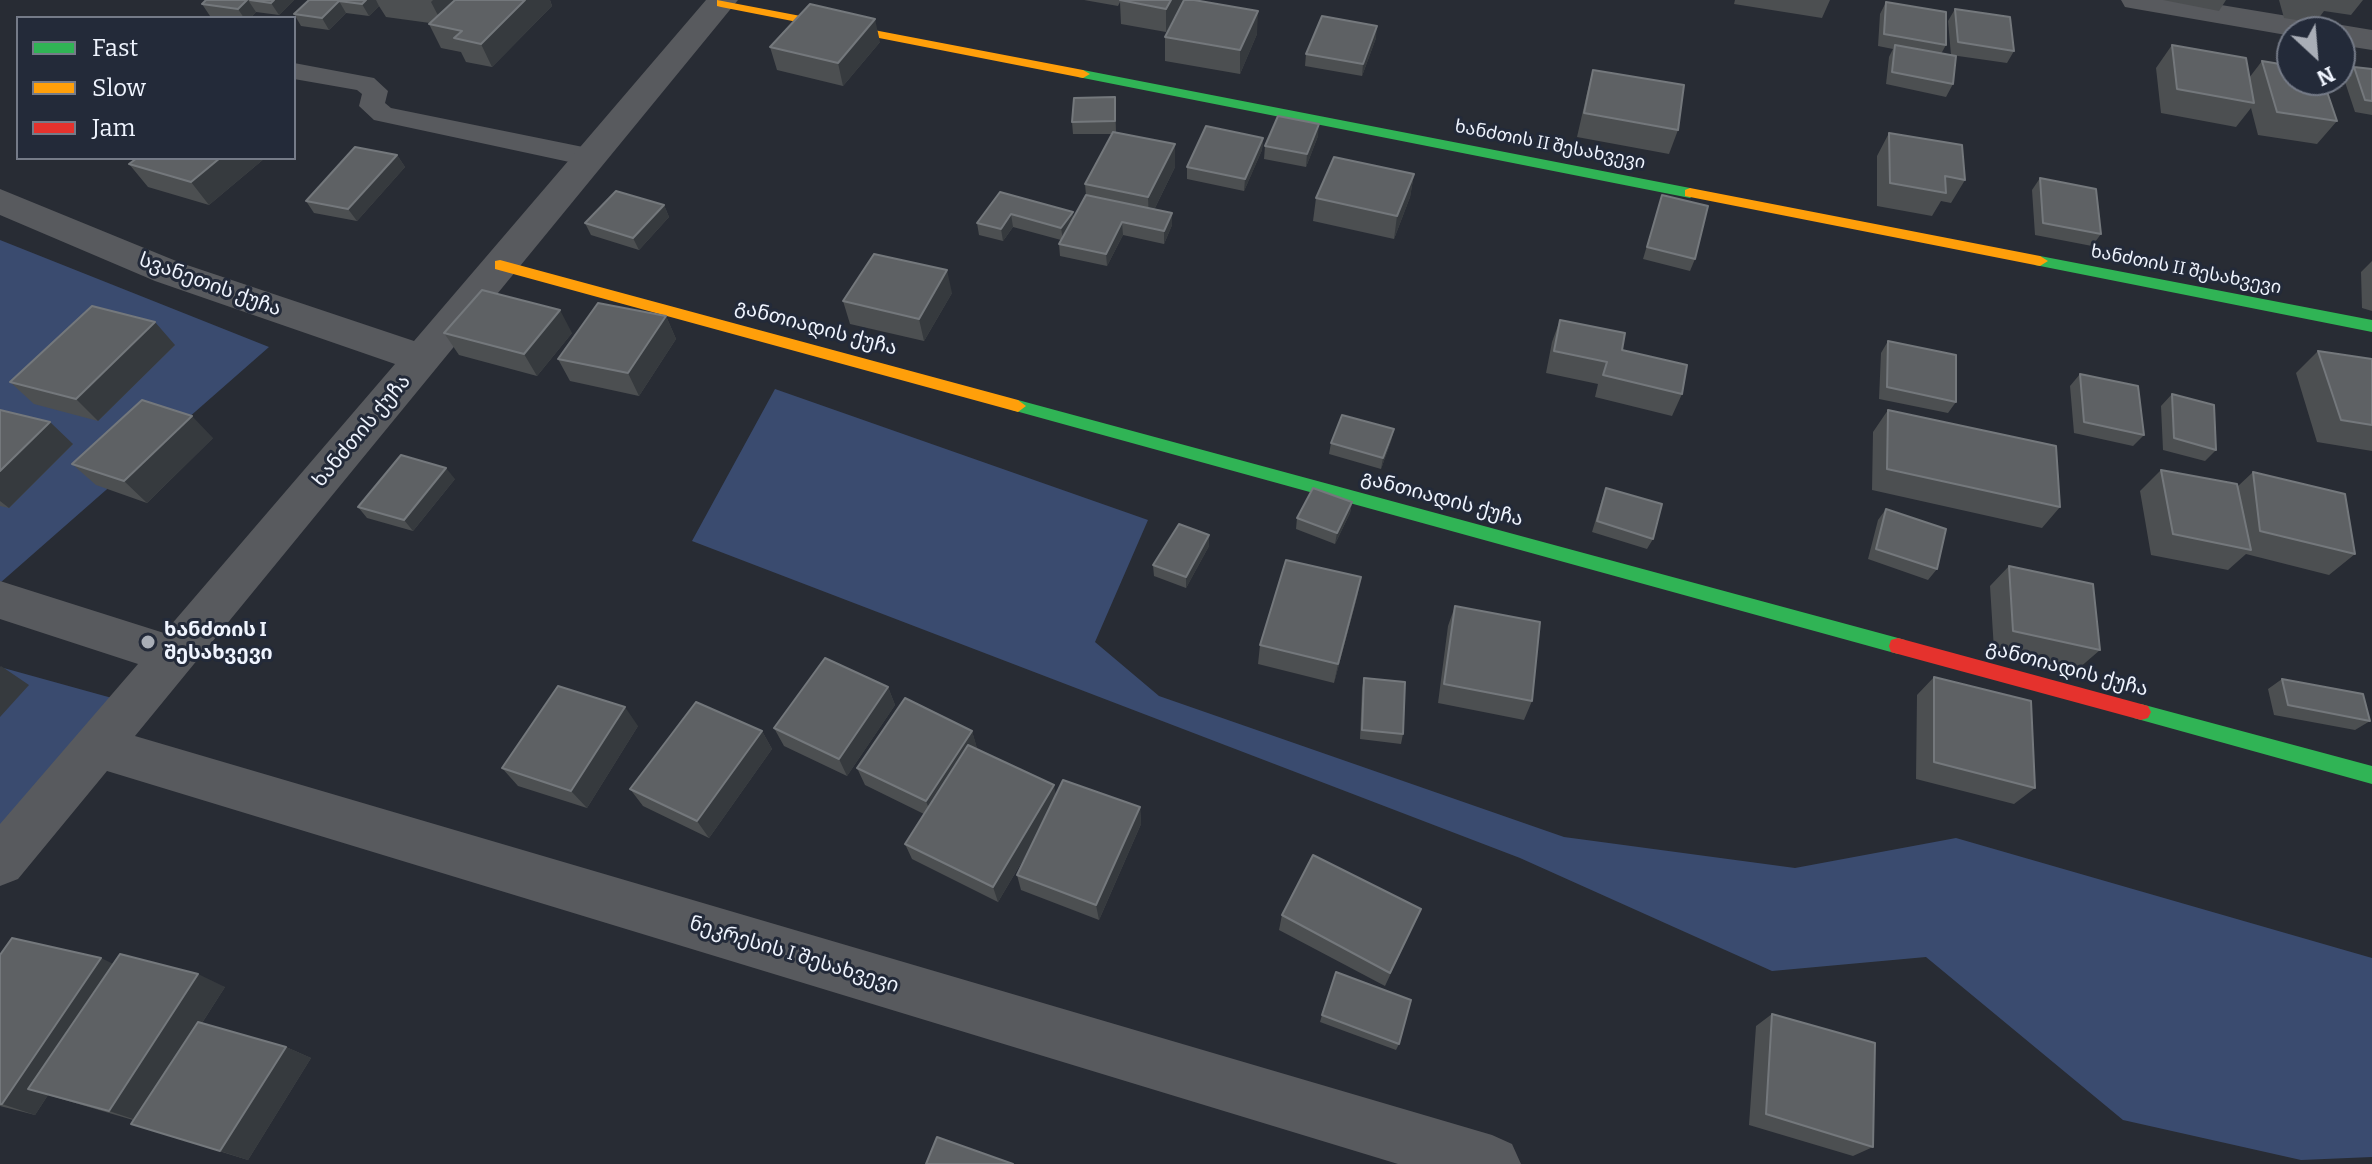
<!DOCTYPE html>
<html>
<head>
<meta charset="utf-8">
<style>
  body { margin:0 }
  #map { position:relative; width:2372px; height:1164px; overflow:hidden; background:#282c34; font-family:Bitter,serif }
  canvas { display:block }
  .legend { position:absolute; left:16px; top:16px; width:280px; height:144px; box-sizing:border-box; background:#232a39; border:2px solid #757b88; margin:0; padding:10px 14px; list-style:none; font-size:24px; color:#eff4fe }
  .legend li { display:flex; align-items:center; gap:16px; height:40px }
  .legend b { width:40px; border:2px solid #757b88 }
  .north { position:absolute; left:2276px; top:16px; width:80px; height:80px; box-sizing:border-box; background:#232a39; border:2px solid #757b88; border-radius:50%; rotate:154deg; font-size:22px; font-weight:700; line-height:32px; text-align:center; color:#eff4fe }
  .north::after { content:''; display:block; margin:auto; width:28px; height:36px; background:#a9aeb7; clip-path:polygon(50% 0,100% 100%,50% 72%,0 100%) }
</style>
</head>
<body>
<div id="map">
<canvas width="2372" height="1164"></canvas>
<ul class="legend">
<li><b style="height:10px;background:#30b455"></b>Fast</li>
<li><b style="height:10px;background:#ff9f0a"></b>Slow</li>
<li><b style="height:10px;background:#e5322d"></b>Jam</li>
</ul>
<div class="north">N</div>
</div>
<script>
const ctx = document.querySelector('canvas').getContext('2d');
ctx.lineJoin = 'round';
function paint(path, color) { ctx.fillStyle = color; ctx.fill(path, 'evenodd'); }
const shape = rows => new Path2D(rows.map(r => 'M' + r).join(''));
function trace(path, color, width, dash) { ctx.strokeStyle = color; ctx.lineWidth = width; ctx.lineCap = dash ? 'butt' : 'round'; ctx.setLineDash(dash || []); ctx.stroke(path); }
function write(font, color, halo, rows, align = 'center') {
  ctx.font = font + ' Bitter,"Noto Sans Georgian",serif'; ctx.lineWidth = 6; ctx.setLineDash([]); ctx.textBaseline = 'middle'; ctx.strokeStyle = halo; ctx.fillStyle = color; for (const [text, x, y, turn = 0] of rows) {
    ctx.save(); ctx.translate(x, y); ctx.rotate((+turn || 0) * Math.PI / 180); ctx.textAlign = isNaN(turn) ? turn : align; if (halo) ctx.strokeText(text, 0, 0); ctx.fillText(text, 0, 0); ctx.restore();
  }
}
const green = shape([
  [0,240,269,347,0,583],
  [775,389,1148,520,1095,642,1159,696,1564,837,1795,868,1956,838,2372,958,2372,1157,2301,1160,2123,1120,1926,957,1772,971,1520,858,692,541],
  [0,667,112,698,0,830]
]);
const lane = shape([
  [294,63,374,78,388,91,385,103,391,108,588,148,597,151,601,157,597,163,588,166,374,120,359,106,362,94,357,90,294,79,294,63]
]);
const street = shape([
  [706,0,738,0,135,736,1492,1135,1512,1144,1521,1164,1398,1164,107,771,18,879,0,886,0,824,138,664,0,619,0,581,164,633,395,364,155,281,0,215,0,189,181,263,414,341,706,0],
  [2121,0,2191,0,2372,30,2372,50,2340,45,2340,32,2292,32,2292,36,2136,9,2125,7,2121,0]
]);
const fast = shape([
  [1083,70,1690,188,1697,193,1690,198,1078,77,1078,71,1083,70],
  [2040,256,2372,320,2372,332,2035,265,2035,257,2040,256],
  [1018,400,1898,638,1905,640,1907,646,1905,652,1898,654,1012,410,1010,406,1012,402,1018,400],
  [2141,704,2372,766,2372,784,2141,720,2134,718,2131,712,2134,706,2141,704]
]);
const slow = shape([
  [717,0,1083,70,1090,74,1083,78,721,7,717,6,717,0],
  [1690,188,2040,256,2048,261,2040,266,1685,196,1685,190,1690,188],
  [500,260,1018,400,1026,406,1018,412,495,269,495,261,500,260]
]);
const jam = shape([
  [1898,638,2141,704,2148,706,2151,712,2148,718,2141,720,1898,654,1891,652,1889,646,1891,640,1898,638]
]);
const wall = shape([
  [206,0,294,0,279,15,256,12,250,18,221,18,210,16,202,4],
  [309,0,550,0,552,6,492,67,466,62,461,52,441,48,429,24,430,23,386,17,379,6,369,16,346,13,329,30,301,26,294,14],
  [1084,0,1194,0,1257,34,1240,74,1165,61,1165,37,1182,3,1166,32,1121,24,1120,2,1118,6],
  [1735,0,1830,0,1822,18,1734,4],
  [2163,0,2226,0,2219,11],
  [2279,0,2363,0,2351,15,2324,11,2315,23,2284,18],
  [1886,2,1946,45,1941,54,1953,84,1946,97,1886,84,1889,57,1893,49,1878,46,1880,14],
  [1955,9,2014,51,2007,63,1951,55,1948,21],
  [1376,38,1362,76,1305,66,1306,54],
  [880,42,843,86,777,70,770,47],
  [2172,45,2249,78,2262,61,2337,121,2317,144,2258,135,2251,108,2236,127,2161,113,2156,68],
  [2354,67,2372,69,2372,115,2355,112,2344,79],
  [1593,70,1678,130,1669,154,1577,137,1587,93],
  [1115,97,1116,132,1175,144,1175,167,1154,210,1172,225,1164,244,1123,235,1107,266,1060,256,1059,244,1061,240,1013,227,1003,241,979,235,977,223,1000,192,1073,212,1073,218,1086,195,1085,184,1112,134,1073,134,1072,122],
  [1889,133,1965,180,1951,203,1941,201,1932,216,1877,206,1877,156],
  [1318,136,1306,167,1264,159,1265,146],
  [1263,138,1262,150,1244,191,1187,179,1187,167],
  [397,155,405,167,357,221,314,213,306,201],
  [137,158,265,158,209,205,148,187,129,164],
  [1414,174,1410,197,1394,239,1313,221,1316,198],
  [2040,178,2101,234,2092,246,2035,235,2032,190],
  [1662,195,1695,259,1690,271,1643,259],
  [664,205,669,217,639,250,591,235,585,223],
  [2372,261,2372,311,2362,308,2361,272],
  [952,293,924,341,850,324,843,301],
  [666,316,676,339,639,396,570,381,558,359],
  [1560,320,1622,350,1682,394,1672,416,1595,397,1598,384,1546,373,1552,342],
  [444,333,572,333,537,376,459,355],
  [1888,341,1956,402,1948,413,1879,399,1881,353],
  [175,345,98,421,34,404,10,382],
  [2318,351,2372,359,2372,451,2317,442,2296,373],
  [2080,374,2144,435,2133,446,2074,433,2070,386],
  [2172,394,2216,450,2205,461,2163,450,2161,406],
  [0,410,73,444,9,508,0,506],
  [1888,410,2060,507,2042,528,1872,490,1873,432],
  [1394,429,1391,441,1381,469,1329,454,1331,443],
  [213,438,147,503,96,485,72,464],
  [2161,470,2237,487,2253,472,2355,554,2329,575,2246,554,2228,570,2151,555,2140,491],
  [455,479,413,531,367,518,358,507],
  [1606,488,1653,539,1647,549,1592,532,1602,499],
  [1352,502,1350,513,1335,544,1296,529,1297,518],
  [1886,509,1937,569,1928,580,1868,559,1878,520],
  [1209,546,1186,588,1154,576,1153,565],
  [2009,566,2100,650,2078,669,1994,650,1990,586],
  [1361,577,1357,597,1334,683,1258,664,1260,645],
  [1455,606,1532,701,1524,720,1438,703,1448,626],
  [1934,677,2035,788,2014,804,1916,779,1917,695],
  [1364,678,1403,734,1401,744,1360,739,1362,688],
  [2282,679,2370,721,2355,730,2274,715,2268,689],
  [888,687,895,705,847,776,784,746,774,728],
  [638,726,587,808,518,786,502,768],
  [762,731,772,749,709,838,643,806,630,789],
  [972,731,977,749,1056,795,1140,807,1141,824,1099,920,1021,890,1017,875,1030,848,998,902,912,859,905,844,924,814,865,785,857,768],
  [1421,909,1385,986,1279,930,1282,915],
  [0,955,113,964,225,987,202,1023,286,1047,311,1058,248,1160,131,1124,133,1120,48,1095,35,1115,0,1106],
  [1772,1014,1873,1147,1853,1156,1749,1125,1756,1026],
  [1322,1015,1399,1044,1396,1050,1320,1022]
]);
const shadedWall = shape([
  [248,0,256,12,250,18,244,18,238,9],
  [274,0,294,0,279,15,271,3],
  [366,0,376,0,379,6,369,16,362,4],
  [433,0,466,0,443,25,431,2],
  [525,0,550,0,552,6,492,67,481,44],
  [1171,0,1184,0,1166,32,1166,9],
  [339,1,346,13,329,30,322,18],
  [1258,11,1257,34,1240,74,1240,50],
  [875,19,880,42,843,86,838,63],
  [1377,26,1376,38,1362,76,1363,64],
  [1319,124,1318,136,1306,167,1307,154],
  [1263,138,1262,150,1244,191,1245,179],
  [1175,144,1175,167,1149,220,1148,197],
  [397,155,405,167,357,221,348,209],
  [220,158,265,158,209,205,191,182],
  [1414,174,1410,197,1394,239,1397,216],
  [664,205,669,217,639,250,633,238],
  [1073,212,1074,224,1063,240,1061,228],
  [1172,213,1172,225,1164,244,1164,231],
  [1011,214,1013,227,1003,241,1001,229],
  [1122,222,1123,235,1107,266,1106,254],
  [947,270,952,293,924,341,919,319],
  [560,310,572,333,537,376,524,354],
  [666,316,676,339,639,396,628,373],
  [155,322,175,345,98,421,76,399],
  [192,416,213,438,147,503,124,481],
  [50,422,73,444,9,508,0,501,0,471],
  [1394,429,1391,441,1381,469,1383,458],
  [446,468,455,479,413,531,404,520],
  [1352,502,1350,513,1335,544,1337,533],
  [1209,535,1209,546,1186,588,1186,577],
  [1361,577,1357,597,1334,683,1338,664],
  [1,666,29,685,0,717,0,667],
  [888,687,895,705,847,776,839,759],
  [625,707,638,726,587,808,571,791],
  [762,731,772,749,709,838,697,821],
  [972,731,977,748,932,817,926,801],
  [1054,785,1057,802,998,902,993,887],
  [1140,807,1141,824,1099,920,1096,905],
  [101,958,130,972,28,1089,48,1095,35,1115,2,1104],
  [198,974,225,987,139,1121,109,1111],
  [286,1047,311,1058,248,1160,220,1151]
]);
const building = shape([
  [206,0,247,0,238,9,202,4,206,0],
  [250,0,274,0,271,3,250,0],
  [309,0,366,0,362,4,339,1,322,18,294,14,309,0],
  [455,0,525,0,481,44,454,38,462,31,429,24,455,0],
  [1120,0,1171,0,1166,9,1120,0],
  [1184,0,1194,0,1258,11,1240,50,1165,37,1184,0],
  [1886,2,1946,12,1946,45,1884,34,1886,2],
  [810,4,875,19,838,63,770,47,810,4],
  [1955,9,2010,17,2014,51,1958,42,1955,9],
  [1322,16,1377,26,1363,64,1306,54,1322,16],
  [1895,45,1956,56,1953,84,1892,72,1895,45],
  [2172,45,2246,58,2254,103,2177,89,2172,45],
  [2262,61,2292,66,2292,80,2323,80,2337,121,2277,112,2262,61],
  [2354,67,2372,69,2372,101,2365,100,2354,67],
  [1593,70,1684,85,1678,130,1584,113,1593,70],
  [1115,97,1115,121,1072,122,1074,98,1115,97],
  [1278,116,1319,124,1307,154,1265,146,1278,116],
  [1206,126,1263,138,1245,179,1187,167,1206,126],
  [1113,132,1175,144,1148,197,1085,184,1113,132],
  [1889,133,1962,145,1965,180,1945,176,1946,193,1890,183,1889,133],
  [355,147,397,155,348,209,306,201,355,147],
  [1334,157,1414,174,1397,216,1316,198,1334,157],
  [137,158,220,158,191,182,129,164,137,158],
  [2040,178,2096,189,2101,234,2043,223,2040,178],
  [616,191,664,205,633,238,585,223,616,191],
  [1000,192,1073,212,1061,228,1011,214,1001,229,977,223,1000,192],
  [1086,195,1172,213,1164,231,1122,222,1106,254,1059,244,1086,195],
  [1662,195,1708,206,1695,259,1647,247,1662,195],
  [874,254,947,270,919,319,843,301,874,254],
  [482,290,560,310,524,354,444,333,482,290],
  [598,303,666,316,628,373,558,359,598,303],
  [92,306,155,322,76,399,10,382,92,306],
  [1560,320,1625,333,1622,350,1687,365,1682,394,1603,375,1607,362,1554,351,1560,320],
  [1888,341,1956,355,1956,402,1887,387,1888,341],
  [2318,351,2372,359,2372,425,2341,420,2318,351],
  [2080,374,2138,386,2144,435,2084,422,2080,374],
  [2172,394,2214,405,2216,450,2174,438,2172,394],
  [142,400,192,416,124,481,72,464,142,400],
  [0,410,50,422,0,471,0,410],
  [1888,410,2056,446,2060,507,1887,469,1888,410],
  [1342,415,1394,429,1383,458,1331,443,1342,415],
  [401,455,446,468,404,520,358,507,401,455],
  [2161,470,2237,484,2251,550,2173,534,2161,470],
  [2253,472,2345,494,2355,554,2260,531,2253,472],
  [1313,488,1352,502,1337,533,1297,518,1313,488],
  [1606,488,1662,504,1653,539,1597,521,1606,488],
  [1886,509,1946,529,1937,569,1876,549,1886,509],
  [1179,524,1209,535,1186,577,1153,565,1179,524],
  [1286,560,1361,577,1338,664,1260,645,1286,560],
  [2009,566,2093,584,2100,650,2013,631,2009,566],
  [1455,606,1540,622,1532,701,1444,684,1455,606],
  [825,658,888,687,839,759,774,728,825,658],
  [1934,677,2031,701,2035,788,1934,762,1934,677],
  [1364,678,1405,682,1403,734,1362,730,1364,678],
  [2282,679,2363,694,2370,721,2288,705,2282,679],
  [558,686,625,707,571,791,502,768,558,686],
  [905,698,972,731,926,801,857,768,905,698],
  [696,702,762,731,697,821,630,789,696,702],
  [968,745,1054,785,993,887,905,844,968,745],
  [1063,780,1140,807,1096,905,1017,875,1063,780],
  [1313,855,1421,909,1390,973,1282,915,1313,855],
  [12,938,101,958,2,1104,0,1104,0,955,12,938],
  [120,954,198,974,109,1111,28,1089,120,954],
  [1336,972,1411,1000,1399,1044,1322,1015,1336,972],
  [1772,1014,1875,1043,1873,1147,1766,1114,1772,1014],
  [198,1022,286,1047,220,1151,131,1124,198,1022],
  [937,1137,1013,1164,926,1164,937,1137]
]);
const markers = [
  [148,642,8,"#a9aeb7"]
];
const farStreetnames = [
  ["ხანძთის II შესახვევი",1550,145,11],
  ["ხანძთის II შესახვევი",2186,270,11]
];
const streetNames = [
  ["სვანეთის ქუჩა",210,285,20],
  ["განთიადის ქუჩა",816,328,15],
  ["ხანძთის ქუჩა",362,431,-50],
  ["განთიადის ქუჩა",1442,499,15],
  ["განთიადის ქუჩა",2067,669,15],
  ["ნეკრესის I შესახვევი",794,955,17]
];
const poiNames = [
  ["ხანძთის I",164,630],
  ["შესახვევი",164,653]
];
paint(green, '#3a4b6f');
paint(lane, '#585a5e');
paint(street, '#585a5e');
paint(fast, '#30b455');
paint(slow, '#ff9f0a');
paint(jam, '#e5322d');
paint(wall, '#4c4f51');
paint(shadedWall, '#363a3e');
paint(building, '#5e6164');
trace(building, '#74787c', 2);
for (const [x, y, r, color] of markers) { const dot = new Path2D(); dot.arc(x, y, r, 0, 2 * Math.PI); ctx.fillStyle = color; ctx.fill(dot); trace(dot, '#232a39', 3); }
write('18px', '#eff4fe', '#232a39', farStreetnames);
write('20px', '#eff4fe', '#232a39', streetNames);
write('bold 20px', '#eff4fe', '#232a39', poiNames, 'left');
</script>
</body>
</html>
